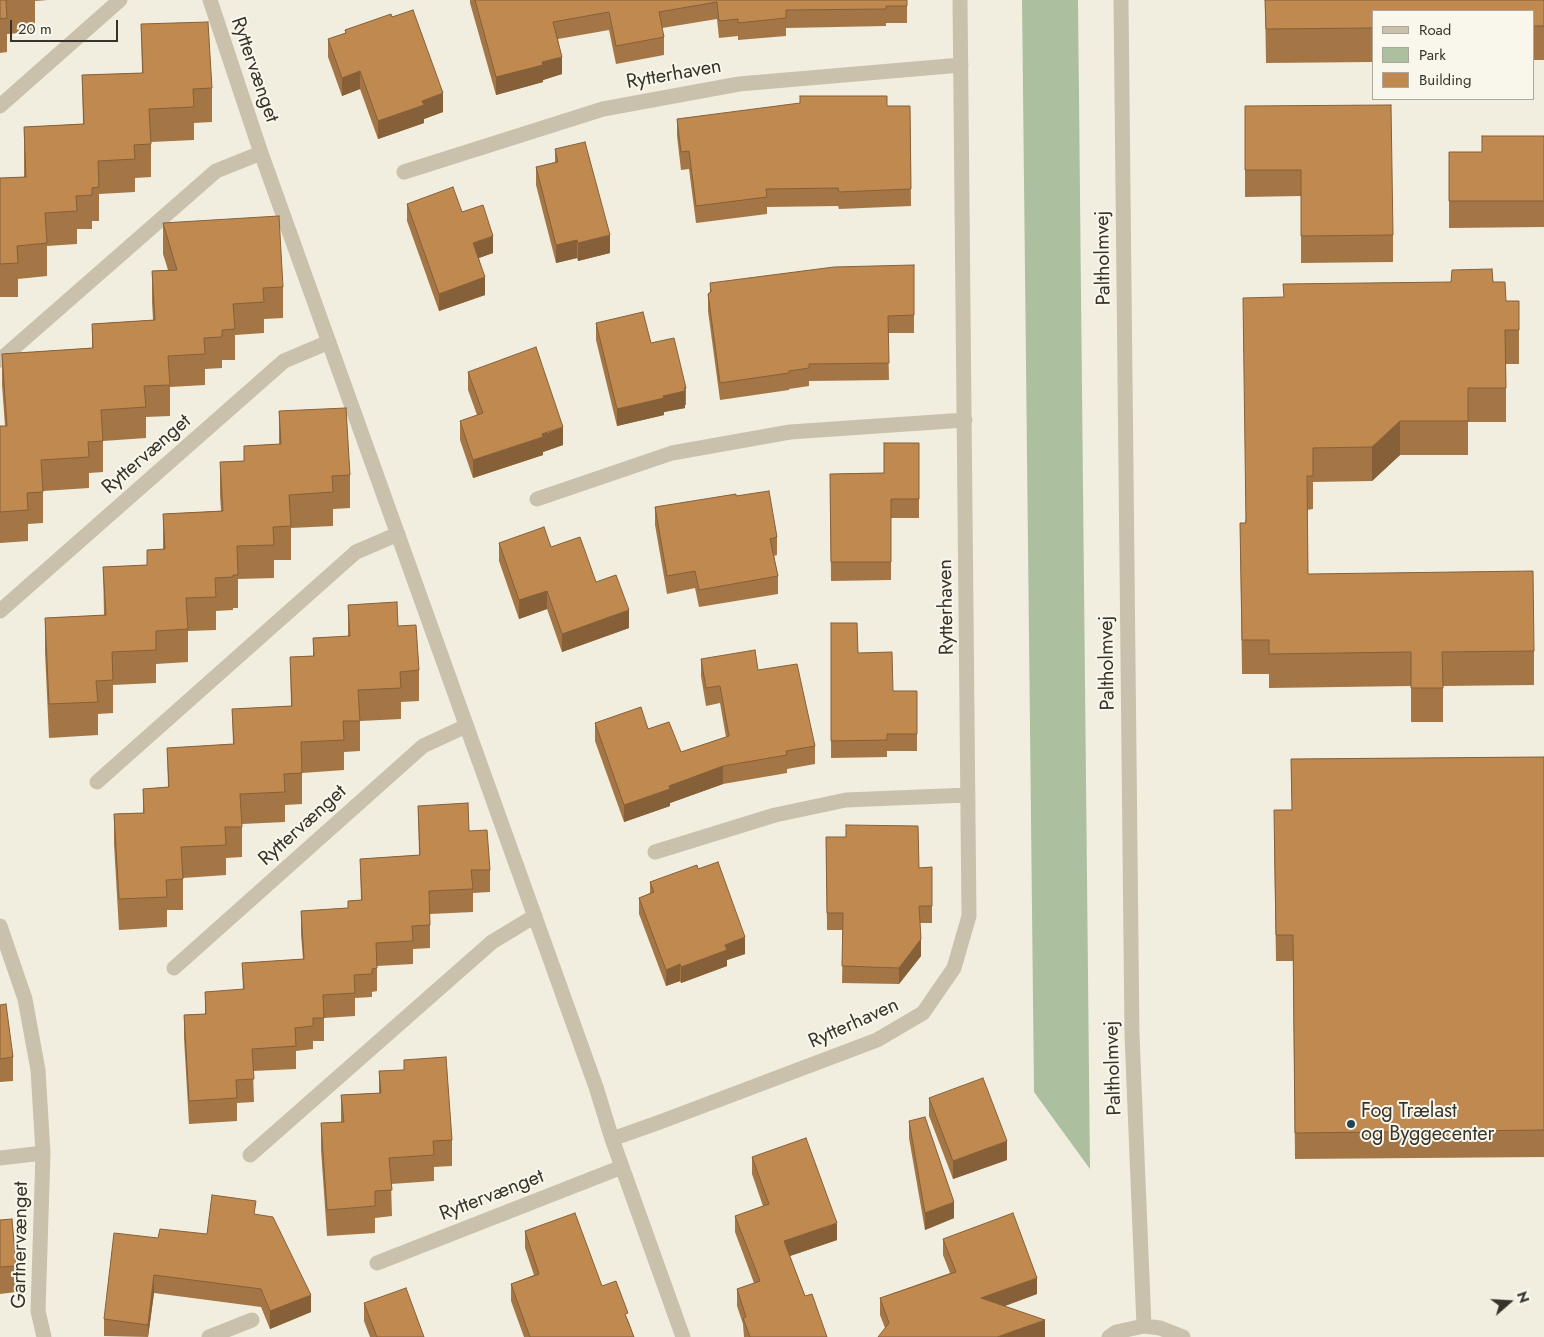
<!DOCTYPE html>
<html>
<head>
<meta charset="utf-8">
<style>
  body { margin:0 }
  #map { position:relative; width:1544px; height:1337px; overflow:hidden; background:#f2eedf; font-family:Jost,sans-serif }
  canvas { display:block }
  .legend { position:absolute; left:1372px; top:10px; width:162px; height:90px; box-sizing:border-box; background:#f9f7ec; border:1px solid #aca89e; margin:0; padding:6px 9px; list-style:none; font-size:15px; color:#38322a }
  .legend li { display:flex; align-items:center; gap:10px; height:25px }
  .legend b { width:25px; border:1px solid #aca89e }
  .north { position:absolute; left:1484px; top:1277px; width:50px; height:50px; -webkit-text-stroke:4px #f9f7ec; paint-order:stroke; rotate:71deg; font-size:14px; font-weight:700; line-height:20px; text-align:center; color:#38322a }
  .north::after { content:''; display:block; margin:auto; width:18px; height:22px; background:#38322a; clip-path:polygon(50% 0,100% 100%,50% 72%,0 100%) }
  .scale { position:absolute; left:10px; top:20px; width:108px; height:22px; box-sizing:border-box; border:2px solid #38322a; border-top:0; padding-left:6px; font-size:15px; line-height:18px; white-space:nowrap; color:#38322a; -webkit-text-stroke:4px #f9f7ec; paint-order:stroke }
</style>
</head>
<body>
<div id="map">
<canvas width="1544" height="1337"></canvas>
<ul class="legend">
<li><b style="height:6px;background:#c9c1ac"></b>Road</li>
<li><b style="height:14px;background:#acc0a0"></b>Park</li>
<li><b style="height:14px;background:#bf8950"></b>Building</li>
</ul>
<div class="north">N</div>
<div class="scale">20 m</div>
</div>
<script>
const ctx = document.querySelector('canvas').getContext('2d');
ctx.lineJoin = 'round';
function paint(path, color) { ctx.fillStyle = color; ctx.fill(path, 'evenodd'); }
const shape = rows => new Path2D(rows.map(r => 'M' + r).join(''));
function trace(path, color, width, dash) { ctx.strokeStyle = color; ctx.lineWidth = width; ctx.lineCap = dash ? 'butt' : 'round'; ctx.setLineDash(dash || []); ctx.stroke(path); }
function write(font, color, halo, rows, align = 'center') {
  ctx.font = font + ' Jost,sans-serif'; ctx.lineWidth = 4; ctx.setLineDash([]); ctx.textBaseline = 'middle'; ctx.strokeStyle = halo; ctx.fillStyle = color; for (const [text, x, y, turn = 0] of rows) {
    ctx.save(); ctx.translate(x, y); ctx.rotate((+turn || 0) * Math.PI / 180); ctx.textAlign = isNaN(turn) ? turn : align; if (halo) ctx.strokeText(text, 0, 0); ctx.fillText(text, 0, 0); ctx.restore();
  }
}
const green = shape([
  [1022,0,1078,0,1090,1169,1034,1092]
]);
const minor = shape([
  [210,0,261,153,596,1087,612,1139,683,1337],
  [1121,0,1132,1035,1144,1326],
  [0,106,120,0],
  [404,172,603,109,739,84,961,65],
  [0,360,216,171,261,153],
  [537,499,672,453,790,432,965,420],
  [0,611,284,361,329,342],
  [97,782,356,552,398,534],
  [655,852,775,815,846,800,968,795],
  [0,926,25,999,38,1070,43,1153,38,1311,44,1337],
  [174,968,423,746,466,726],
  [612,1139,660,1122,877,1040,923,1013,954,968,969,916,960,0],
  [250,1155,492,942,535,916],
  [0,1158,43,1153],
  [377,1263,622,1167],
  [209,1337,252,1320],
  [1109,1337,1116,1332,1144,1326,1160,1328,1183,1337]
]);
const wall = shape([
  [0,0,48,0,35,1,35,32,7,34,7,52,0,53],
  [470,0,907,0,907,23,886,23,886,26,786,28,786,36,738,40,738,36,719,38,717,19,662,28,664,37,664,55,616,64,609,30,558,39,562,74,543,80,543,82,496,95,470,3],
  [1265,0,1544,0,1544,60,1533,60,1533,11,1373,11,1373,62,1266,63],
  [392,17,443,112,424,119,424,123,378,139,360,89,342,96,328,57,328,39,345,33,345,30],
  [141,24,212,88,212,122,194,123,194,140,151,142,151,177,135,178,135,192,99,194,99,221,92,221,92,229,77,229,77,244,47,246,47,276,18,279,18,297,0,297,0,178,24,177,24,127,83,124,82,75,142,73],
  [887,106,910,106,911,206,839,209,838,206,767,207,767,214,696,223,689,169,681,170,677,136,677,119],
  [1245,106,1393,235,1393,262,1301,263,1301,196,1245,197],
  [1544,136,1544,227,1449,228,1449,152,1482,152],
  [555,149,610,253,578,261,577,258,556,263,536,185,536,167,555,162],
  [407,204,462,212,493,253,479,258,485,295,439,311,407,221],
  [163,223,283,287,283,318,264,319,264,333,235,335,235,360,222,360,222,368,205,369,205,385,170,387,170,416,146,417,146,438,103,441,103,472,89,473,89,488,43,491,43,523,28,524,28,541,0,543,0,426,5,426,2,385,2,354,92,348,92,324,153,320,152,302,152,271,168,270,163,254],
  [914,265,914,333,888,333,889,380,809,381,809,386,789,389,789,390,720,400,708,311,708,294,710,292,710,283],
  [1493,282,1506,301,1519,301,1519,364,1506,364,1506,422,1468,422,1468,455,1400,455,1372,481,1313,482,1313,509,1307,510,1308,574,1534,651,1534,685,1443,686,1443,722,1411,722,1411,686,1269,688,1269,674,1242,674,1240,523,1245,523,1283,297],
  [596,323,651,343,686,388,686,405,685,405,685,408,664,412,664,415,617,426,596,340],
  [468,372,563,445,543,452,543,455,473,478,460,440,460,421,477,415,468,390],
  [279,411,350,475,350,508,333,509,333,526,291,528,291,560,274,560,274,578,238,579,238,608,233,608,233,610,216,611,216,630,188,631,188,662,156,664,156,683,113,685,113,713,98,714,98,735,49,738,45,652,45,618,104,615,103,567,147,565,147,550,163,549,163,514,221,511,220,495,220,462,244,461,244,446,279,444],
  [919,443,919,518,891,518,891,580,831,581,830,474,884,473],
  [736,496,777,537,777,555,774,556,778,576,778,594,699,607,695,588,667,594,655,525,655,507],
  [499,543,551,547,596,582,629,628,562,652,547,609,519,619,499,561],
  [348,605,398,626,419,670,419,701,401,702,401,719,360,721,360,751,344,752,344,770,302,773,302,804,285,805,285,822,242,824,242,857,226,858,226,875,183,878,183,910,167,910,167,927,119,930,114,844,114,814,143,813,143,789,168,787,167,748,233,744,232,709,291,706,290,657,313,656,313,638,348,637],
  [831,623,893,691,917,691,917,751,887,751,887,757,831,758],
  [701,659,758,670,815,746,815,764,787,769,787,773,723,784,670,803,670,806,624,822,595,741,595,723,681,752,726,737,720,703,706,706,701,676],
  [1544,757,1544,1157,1295,1159,1293,961,1276,961,1274,837,1292,810,1291,759],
  [418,806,469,831,490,870,490,892,473,893,473,912,430,914,430,948,413,949,413,964,377,966,377,991,372,992,372,997,355,998,355,1016,324,1018,324,1041,313,1041,313,1049,296,1051,296,1069,253,1071,254,1102,237,1103,237,1121,189,1124,184,1038,184,1015,205,1014,205,992,243,990,242,963,303,959,301,934,301,911,348,908,348,901,361,900,360,859,419,855],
  [826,837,919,868,932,867,932,923,920,923,921,956,899,984,842,983,843,930,827,930],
  [698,869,745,954,727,960,727,966,681,983,680,981,666,986,639,914,639,898,650,893,650,882],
  [0,1005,13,1057,13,1081,0,1082],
  [379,1071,452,1140,452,1166,434,1167,434,1181,391,1184,392,1216,375,1218,375,1233,327,1236,321,1150,321,1123,341,1122,341,1095,379,1093],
  [929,1098,1007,1160,953,1179,929,1116],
  [909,1121,954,1218,925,1230,909,1138],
  [752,1157,837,1240,790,1256,805,1296,827,1337,744,1337,743,1324,737,1306,737,1289,754,1283,735,1232,735,1216,763,1206,752,1174],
  [256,1214,311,1312,270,1329,261,1307,154,1293,148,1337,104,1336,104,1319,158,1238,207,1234],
  [0,1220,16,1266,16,1292,0,1294],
  [525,1231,602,1286,628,1320,634,1337,524,1337,511,1301,511,1284,534,1275,525,1248],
  [943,1239,1037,1294,1004,1306,1045,1337,885,1328,880,1315,880,1298,950,1273,943,1255],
  [364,1303,424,1337,370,1337,364,1321]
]);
const shadedWall = shape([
  [562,57,562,74,543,80,543,82,496,95,496,77,542,62],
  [360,71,360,89,342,96,342,78],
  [443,93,443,112,424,119,424,123,378,139,378,121,422,101],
  [610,235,610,253,578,261,578,243],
  [493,236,493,253,473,260,473,243],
  [577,240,577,258,556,263,556,245],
  [485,277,485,295,439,311,439,294],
  [685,391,685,408,664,412,664,415,617,426,617,409,663,396],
  [1400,421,1400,455,1372,481,1372,447],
  [563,427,563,445,543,452,543,455,473,478,473,460],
  [547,591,547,609,519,619,519,600],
  [629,610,629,628,562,652,562,634],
  [723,766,723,784,670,803,670,806,624,822,624,805,669,786],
  [745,937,745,954,727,960,727,966,681,983,681,967,725,945],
  [921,939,921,956,899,984,899,968],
  [680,964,680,981,666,986,666,970],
  [1007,1141,1007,1160,953,1179,953,1161],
  [954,1202,954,1218,925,1230,925,1213],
  [837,1223,837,1240,784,1258,784,1241],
  [154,1275,154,1293,148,1337,148,1325],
  [1037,1278,1037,1294,981,1315,981,1298],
  [311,1295,311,1312,270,1329,270,1311],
  [1045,1320,1045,1337,997,1337]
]);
const building = shape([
  [0,0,6,0,7,18,0,19,0,0],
  [475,0,907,0,907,6,886,6,886,9,786,10,786,18,738,23,738,19,719,21,717,2,659,12,664,37,616,46,609,12,553,22,562,57,542,62,543,65,496,77,475,0],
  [1265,0,1544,0,1544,26,1533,26,1533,11,1373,11,1373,28,1266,29,1265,0],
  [413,10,443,93,422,101,424,105,378,121,360,71,342,78,328,39,346,33,345,30,391,14,392,17,413,10],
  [208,22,212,88,193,89,194,107,149,109,151,144,134,145,135,159,98,161,99,187,92,188,92,195,76,196,77,211,45,213,47,243,17,246,18,263,0,264,0,178,26,177,24,127,84,124,82,75,143,73,141,24,208,22],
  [800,96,887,96,887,106,910,106,911,189,839,192,838,188,766,189,767,197,696,206,689,151,681,152,677,119,800,103,800,96],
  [1391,105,1393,235,1301,236,1301,170,1245,170,1245,106,1391,105],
  [1482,136,1544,136,1544,201,1449,201,1449,152,1482,152,1482,136],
  [585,142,610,235,578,243,577,240,556,245,536,167,558,162,555,149,585,142],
  [453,187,462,212,483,205,493,236,473,243,485,277,439,294,407,204,453,187],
  [279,216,283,287,263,288,264,302,233,304,235,329,222,330,222,337,204,338,205,354,168,356,170,385,144,386,146,407,101,410,103,441,88,442,89,457,41,460,43,492,27,493,28,510,0,512,0,426,7,426,2,354,93,348,92,324,155,320,152,271,177,270,163,223,279,216],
  [914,265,914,315,888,316,889,363,809,364,809,368,789,371,789,373,720,383,708,294,711,292,710,283,834,267,914,265],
  [1492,269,1493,282,1505,282,1506,301,1519,301,1519,330,1505,330,1506,388,1468,388,1468,421,1400,421,1372,447,1313,448,1313,476,1307,476,1308,574,1533,571,1534,651,1442,652,1443,688,1411,688,1411,652,1269,654,1269,640,1242,640,1240,523,1246,523,1243,298,1284,297,1283,284,1451,282,1452,270,1492,269],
  [643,312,651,343,674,338,686,388,684,388,685,391,663,396,664,398,617,409,596,323,643,312],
  [536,347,563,427,542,434,543,437,473,460,460,421,483,413,468,372,536,347],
  [346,408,350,475,332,476,333,492,289,495,291,526,273,527,274,545,237,546,238,575,233,575,233,577,215,578,216,597,186,598,188,629,156,631,156,650,112,652,113,680,96,681,98,702,49,704,45,618,106,615,103,567,147,565,147,550,165,549,163,514,223,511,220,462,244,461,244,446,281,444,279,411,346,408],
  [884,443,919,443,919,499,891,499,891,562,831,562,830,474,884,473,884,443],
  [769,491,777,537,770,539,778,576,699,590,695,571,667,576,655,507,736,494,736,496,769,491],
  [544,527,551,547,580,537,596,582,616,575,629,610,562,634,547,591,519,600,499,543,544,527],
  [397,602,398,626,416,625,419,670,400,672,401,688,358,690,360,721,343,721,344,740,301,742,302,773,284,774,285,792,240,794,242,827,225,827,226,845,181,847,183,879,166,880,167,897,119,899,114,814,144,813,143,789,169,787,167,748,234,744,232,709,292,706,290,657,314,656,313,638,350,636,348,605,397,602],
  [831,623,857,623,858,653,892,652,893,691,917,691,917,734,887,734,887,740,831,741,831,623],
  [755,650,758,670,797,664,815,746,786,751,787,755,723,766,669,786,670,789,624,805,595,723,641,707,648,729,669,722,681,752,729,736,720,686,706,688,701,659,755,650],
  [1544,757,1544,1130,1295,1133,1293,935,1276,935,1274,810,1292,810,1291,759,1544,757],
  [468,803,469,831,487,830,490,870,471,870,473,889,429,891,430,925,412,926,413,941,376,943,377,968,372,969,372,974,354,975,355,993,323,995,324,1018,313,1018,313,1026,295,1028,296,1046,252,1049,254,1079,236,1080,237,1098,189,1101,184,1015,206,1014,205,992,244,989,242,963,304,959,301,911,348,908,348,901,362,900,360,859,420,855,418,806,468,803],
  [846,825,918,826,919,868,932,867,932,906,919,906,921,939,899,968,842,966,843,913,827,913,826,837,846,837,846,825],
  [718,862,745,937,725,945,727,950,681,967,680,964,666,970,639,898,654,892,650,882,697,865,698,869,718,862],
  [6,1004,13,1057,0,1059,0,1005,6,1004],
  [446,1057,452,1140,433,1141,434,1155,389,1158,392,1190,375,1191,375,1206,327,1210,321,1123,344,1122,341,1095,381,1093,379,1071,404,1070,404,1060,446,1057],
  [983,1078,1007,1141,953,1161,929,1098,983,1078],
  [925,1117,954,1202,925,1213,909,1121,925,1117],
  [806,1138,837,1223,784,1241,805,1296,812,1294,827,1337,750,1337,743,1318,746,1317,737,1289,760,1281,735,1216,769,1204,752,1157,806,1138],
  [212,1195,256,1201,254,1214,273,1217,311,1295,270,1311,261,1289,154,1275,148,1325,104,1319,114,1233,158,1238,160,1229,207,1234,212,1195],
  [575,1213,602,1286,616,1281,628,1313,625,1314,634,1337,530,1337,511,1284,539,1274,525,1231,575,1213],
  [1013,1213,1037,1278,981,1298,1045,1320,997,1337,878,1337,889,1323,880,1298,956,1272,943,1239,1013,1213],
  [12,1219,16,1266,0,1267,0,1220,12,1219],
  [406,1288,424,1337,377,1337,364,1303,406,1288]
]);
const markers = [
  [1351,1124,5,"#224557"]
];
const streetNames = [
  ["Ryttervænget",254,70,71],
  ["Rytterhaven",674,75,-10],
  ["Paltholmvej",1104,258,-91],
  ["Ryttervænget",147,455,-41],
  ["Rytterhaven",947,607,-91],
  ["Paltholmvej",1108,663,-91],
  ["Ryttervænget",303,826,-42],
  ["Rytterhaven",854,1024,-24],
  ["Paltholmvej",1114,1068,-92],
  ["Ryttervænget",492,1196,-21],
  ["Gartnervænget",21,1245,-89]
];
const poiNames = [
  ["Fog Trælast",1361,1112],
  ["og Byggecenter",1361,1135]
];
paint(green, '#acc0a0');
trace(minor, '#c9c1ac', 15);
paint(wall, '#a47645');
paint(shadedWall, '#866038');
paint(building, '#bf8950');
trace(building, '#866038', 1);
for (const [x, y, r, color] of markers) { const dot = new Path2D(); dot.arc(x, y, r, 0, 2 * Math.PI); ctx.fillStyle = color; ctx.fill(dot); trace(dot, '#f9f7ec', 2); }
write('20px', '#38322a', '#f9f7ec', streetNames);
write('20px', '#38322a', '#f9f7ec', poiNames, 'left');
</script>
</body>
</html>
